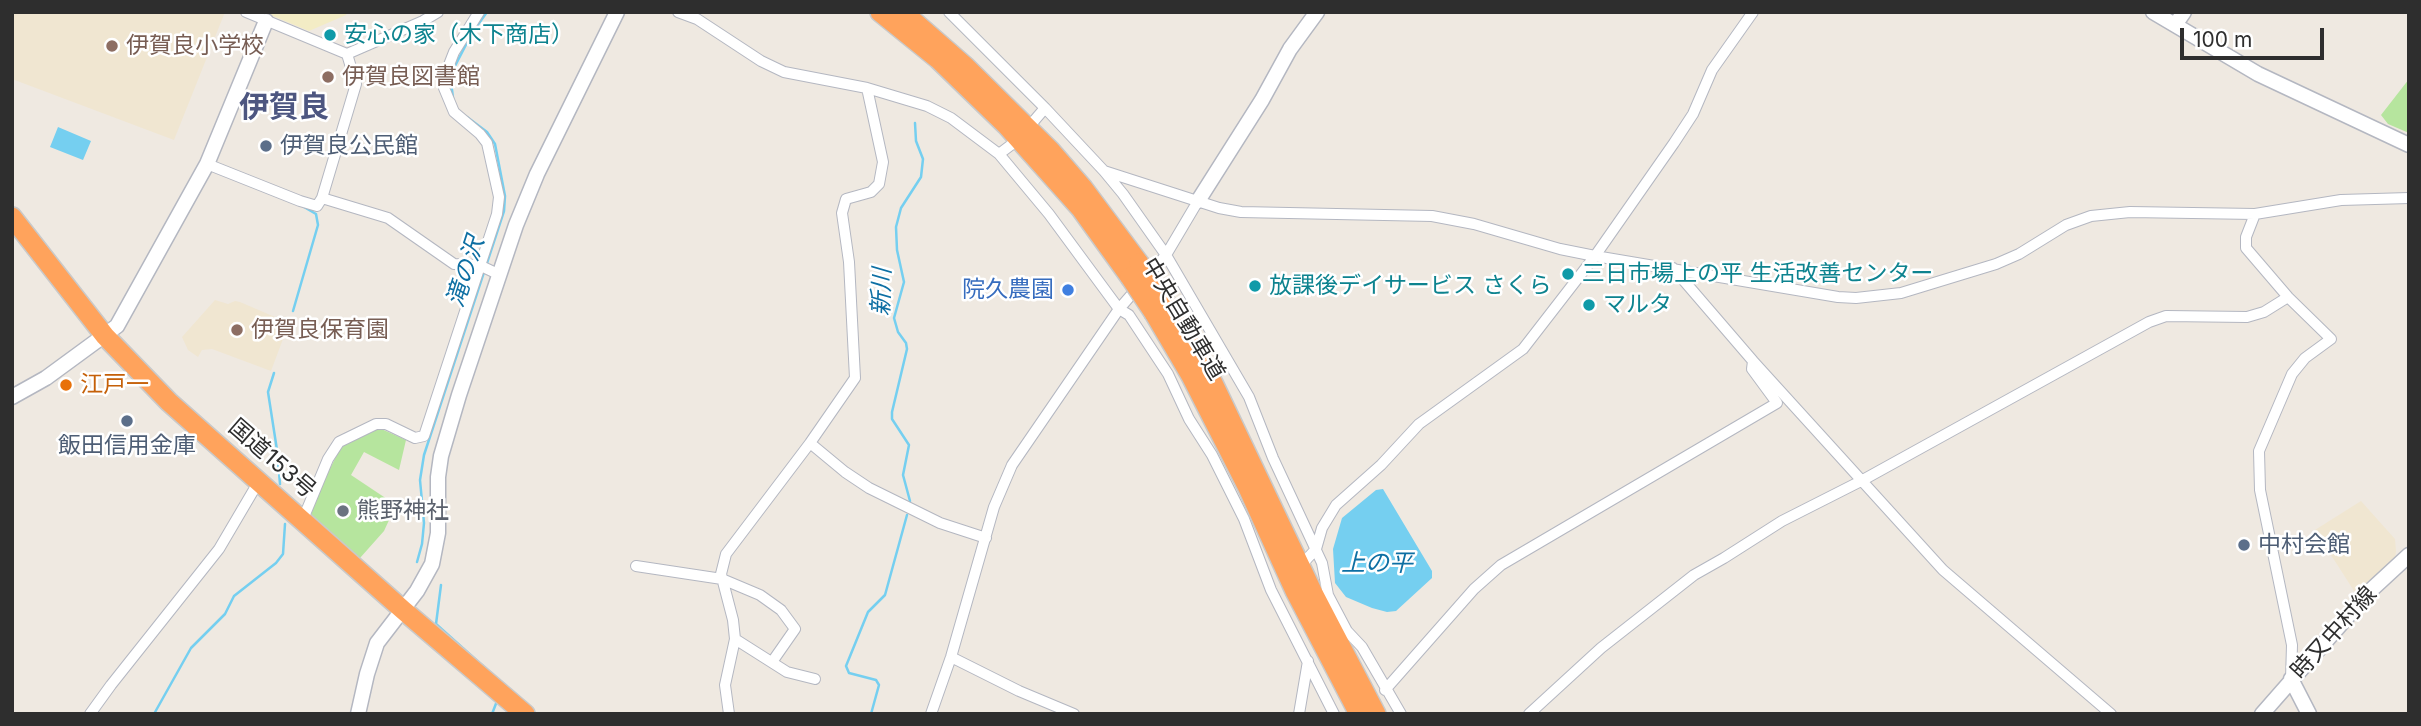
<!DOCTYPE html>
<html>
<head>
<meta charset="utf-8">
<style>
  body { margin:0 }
  #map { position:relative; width:2421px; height:726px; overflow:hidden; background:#efe9e1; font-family:Inter,sans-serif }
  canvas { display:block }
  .frame { position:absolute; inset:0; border:14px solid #2e2e2e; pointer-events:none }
  .scale { position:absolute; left:2180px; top:28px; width:144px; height:32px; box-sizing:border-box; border:4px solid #2e2e2e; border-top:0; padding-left:9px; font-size:21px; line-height:24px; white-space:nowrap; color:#2e2e2e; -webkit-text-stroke:5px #fff; paint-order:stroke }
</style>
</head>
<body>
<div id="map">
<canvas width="2421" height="726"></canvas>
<div class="frame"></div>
<div class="scale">100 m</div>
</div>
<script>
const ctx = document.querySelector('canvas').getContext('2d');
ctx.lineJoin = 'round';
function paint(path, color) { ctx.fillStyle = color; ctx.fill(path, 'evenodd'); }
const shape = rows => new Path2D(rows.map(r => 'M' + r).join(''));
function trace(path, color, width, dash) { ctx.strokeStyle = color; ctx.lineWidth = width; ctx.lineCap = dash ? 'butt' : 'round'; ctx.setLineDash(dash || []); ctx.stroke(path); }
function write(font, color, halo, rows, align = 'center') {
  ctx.font = font + ' Inter,"Noto Sans JP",sans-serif'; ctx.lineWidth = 5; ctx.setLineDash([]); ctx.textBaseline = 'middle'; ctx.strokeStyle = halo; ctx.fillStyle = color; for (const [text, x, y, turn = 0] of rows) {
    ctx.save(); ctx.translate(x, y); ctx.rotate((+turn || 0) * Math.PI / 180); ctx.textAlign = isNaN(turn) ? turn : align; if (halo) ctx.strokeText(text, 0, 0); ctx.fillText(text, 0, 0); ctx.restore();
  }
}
const education = shape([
  [12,12,225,12,174,140,12,79],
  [215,300,228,304,235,301,240,302,289,323,271,371,212,349,202,350,198,357,188,350,182,337],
  [2361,501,2395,539,2396,551,2395,558,2356,594,2315,530]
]);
const green = shape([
  [2409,79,2409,133,2388,124,2381,115],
  [377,427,406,440,399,470,364,452,351,475,396,505,384,531,360,558,311,515,313,502,342,445]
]);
const sand = shape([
  [263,12,347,12,346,15,309,31]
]);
const water = shape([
  [58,127,91,141,83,160,50,147],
  [1383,489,1432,571,1432,578,1396,611,1387,612,1372,608,1346,597,1335,583,1333,549,1342,518,1376,490]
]);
const stream = shape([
  [453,98,451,82,455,66,472,33,487,12],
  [467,117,487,132,495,144,505,196,504,211,486,266],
  [293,311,318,225,316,214,304,207],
  [274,373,268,392,277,450,280,484],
  [910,501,903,475,909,445,892,419,892,412,907,349,906,343,898,332,894,318,904,282,897,250,896,227,901,208,921,177,923,159,916,141,915,123],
  [417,562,422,544,424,523,420,480,424,455,484,272],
  [441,585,436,624,504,685],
  [154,714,191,648,225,614,234,596,276,563,283,554,285,524],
  [492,714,497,701],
  [871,714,879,685,876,680,849,673,846,666,868,612,885,595,907,515]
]);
const street = shape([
  [246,12,347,54,423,21,438,12],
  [678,12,697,19,761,61,784,72,867,88,927,106,951,118,999,154,1049,214,1119,309,1129,315,1168,374,1189,419,1212,455,1244,519,1271,590,1334,714],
  [949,12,1045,108,1104,171,1123,194,1166,255,1249,397,1273,458,1322,563,1328,595,1347,631,1362,647,1401,714],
  [1033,122,1045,108],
  [999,154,1011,145],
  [207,164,300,201,317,206,322,198,356,84,347,54],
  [1104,171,1219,208,1241,212,1432,216,1474,224,1560,249,1595,256,1838,297,1856,298,1901,293,1996,264,2019,254,2066,225,2091,216,2130,212,2255,214,2341,200,2409,198],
  [322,198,388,218,454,264,479,265,500,275],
  [2255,214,2246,237,2246,248,2288,297,2331,339,2305,358,2292,374,2259,451,2260,490,2292,645,2291,679],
  [1673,268,1753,361,1943,570,2111,714],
  [810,443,845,472,869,488,940,523,986,538],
  [303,519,328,459,339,442,376,424,386,424,415,438,424,436,497,214,499,197,487,143,480,134,454,112,444,88,447,70,454,52,479,12],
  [1305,561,1316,549,1322,528,1336,505,1381,465,1419,424,1523,349,1595,256,1674,143,1693,114,1712,70,1753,12],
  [636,566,722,579,760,595,781,610,795,629,772,662],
  [735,639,787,672,815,679],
  [951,657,1019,691,1074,714],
  [1385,690,1474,589,1501,565,1777,403,1752,369,1753,361],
  [90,714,111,685,219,549,259,481],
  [729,714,725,685,735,639,733,620,721,574,726,554,810,443,855,378,849,262,842,213,846,199,871,192,879,184,883,162,867,88],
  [931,714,951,657,994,507,1012,465,1119,309,1166,255,1198,201],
  [1299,714,1308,661],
  [1529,714,1601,648,1694,575,1724,558,1782,521,1861,481,2149,322,2166,316,2247,317,2264,312,2288,297]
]);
const secondary = shape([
  [2153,12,2258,74,2409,145],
  [2175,25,2184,12],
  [1198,201,1262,100,1290,49,1317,12],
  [12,397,46,378,117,326,207,164,266,21],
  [2291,679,2309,714],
  [358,714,367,674,377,643,417,591,432,564,438,533,438,477,441,456,459,395,516,225,537,174,617,12],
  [2262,714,2370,591,2409,555]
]);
const highway = shape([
  [880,12,938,59,1006,125,1081,209,1130,277],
  [903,12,966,67,1050,150,1083,188,1139,263],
  [12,217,105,336,169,402,403,610,525,714],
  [1163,298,1213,383,1314,595,1376,714],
  [1154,313,1191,376,1248,488,1295,591,1359,714]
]);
const highwayBridge = shape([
  [1139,263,1163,298],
  [1130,277,1154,313]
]);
const markers = [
  [330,35,7,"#0f9aa8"],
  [112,46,7,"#8d6e63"],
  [328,77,7,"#8d6e63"],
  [266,146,7,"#5c6f8a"],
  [1568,274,7,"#0f9aa8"],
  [1255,286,7,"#0f9aa8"],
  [1068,290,7,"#3f7fe0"],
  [1589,305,7,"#0f9aa8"],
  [237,330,7,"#8d6e63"],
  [66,385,7,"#e8710a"],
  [127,421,7,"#5c6f8a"],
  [343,511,7,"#6b7280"],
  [2244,545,7,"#5c6f8a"]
];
const cultureNames = [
  ["安心の家（木下商店）",344,35],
  ["三日市場上の平 生活改善センター",1582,274],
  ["放課後デイサービス さくら",1269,286],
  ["マルタ",1603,305]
];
const educationNames = [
  ["伊賀良小学校",126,46],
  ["伊賀良図書館",342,77],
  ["伊賀良保育園",251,330]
];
const serviceNames = [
  ["伊賀良公民館",280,146],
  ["飯田信用金庫",127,446,"center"],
  ["中村会館",2258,545]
];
const shopNames = [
  ["院久農園",1054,290]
];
const streetNames = [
  ["中央自動車道",1183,319,59],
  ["国道153号",272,459,41],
  ["時又中村線",2334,633,-48]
];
const foodNames = [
  ["江戸一",80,385]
];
const worshipNames = [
  ["熊野神社",357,511]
];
const waterNames = [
  ["滝の沢",466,272,-72],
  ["新川",882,292,-88],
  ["上の平",1377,564]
];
const districtNames = [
  ["伊賀良",284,108]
];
paint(education, '#f0e6d1');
paint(green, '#b6e59e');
paint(sand, '#f3ecc5');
paint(water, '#75cff0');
trace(stream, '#75cff0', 2.5);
trace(street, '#b4b7c1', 12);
trace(secondary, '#b4b7c1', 17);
trace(highway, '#c9c9c9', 22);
trace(street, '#fff', 10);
trace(secondary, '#fff', 14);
trace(highway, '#ffa35c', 19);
trace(highwayBridge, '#c9c9c9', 22, []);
trace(highwayBridge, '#ffa35c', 19);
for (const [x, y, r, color] of markers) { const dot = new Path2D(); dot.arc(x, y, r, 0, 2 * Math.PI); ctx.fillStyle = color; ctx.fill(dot); trace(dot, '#fff', 2.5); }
write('23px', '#0d838f', '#fff', cultureNames, 'left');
write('23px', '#785e54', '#fff', educationNames, 'left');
write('23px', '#4e5e75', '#fff', serviceNames, 'left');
write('23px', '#366cbe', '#fff', shopNames, 'right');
write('23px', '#2e2e2e', '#fff', streetNames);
write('23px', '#c56008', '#fff', foodNames, 'left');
write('23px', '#5b616d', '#fff', worshipNames, 'left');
write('italic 24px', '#0d6fa3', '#fff', waterNames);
write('bold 30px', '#4d5680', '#fff', districtNames);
</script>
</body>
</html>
